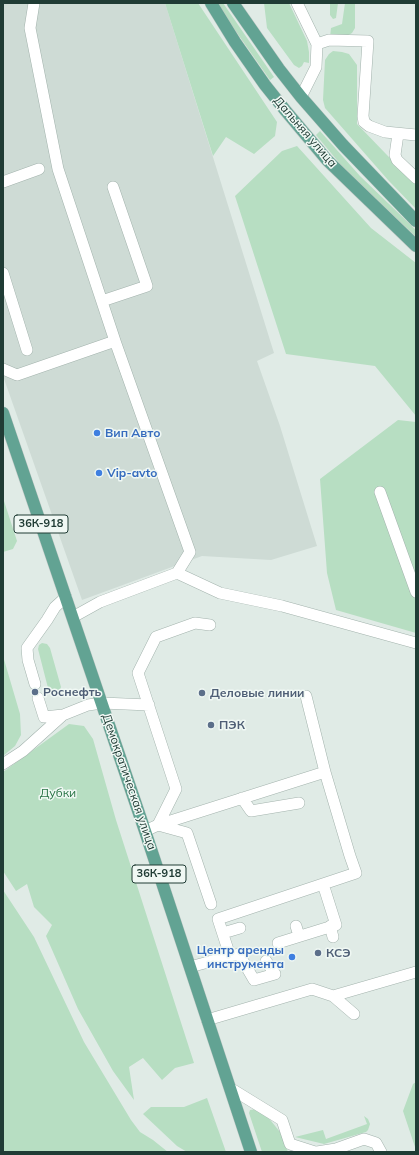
<!DOCTYPE html>
<html>
<head>
<meta charset="utf-8">
<style>
  body { margin:0 }
  #map { position:relative; width:419px; height:1155px; overflow:hidden; background:#e0ebe6; font-family:Mulish,sans-serif }
  canvas { display:block }
  .frame { position:absolute; inset:0; border:4px solid #203c35; pointer-events:none }
</style>
</head>
<body>
<div id="map">
<canvas width="419" height="1155"></canvas>
<div class="frame"></div>
</div>
<script>
const ctx = document.querySelector('canvas').getContext('2d');
ctx.lineJoin = 'round';
function paint(path, color) { ctx.fillStyle = color; ctx.fill(path, 'evenodd'); }
const shape = rows => new Path2D(rows.map(r => 'M' + r).join(''));
function trace(path, color, width, dash) { ctx.strokeStyle = color; ctx.lineWidth = width; ctx.lineCap = dash ? 'butt' : 'round'; ctx.setLineDash(dash || []); ctx.stroke(path); }
function write(font, color, halo, rows, align = 'center') {
  ctx.font = font + ' Mulish,sans-serif'; ctx.lineWidth = 3; ctx.setLineDash([]); ctx.textBaseline = 'middle'; ctx.strokeStyle = halo; ctx.fillStyle = color; for (const [text, x, y, turn = 0] of rows) {
    ctx.save(); ctx.translate(x, y); ctx.rotate((+turn || 0) * Math.PI / 180); ctx.textAlign = isNaN(turn) ? turn : align; if (halo) ctx.strokeText(text, 0, 0); ctx.fillText(text, 0, 0); ctx.restore();
  }
}
const built = shape([
  [3,3,165,3,274,353,257,361,280,426,317,546,271,560,202,556,82,600,3,376]
]);
const green = shape([
  [165,3,198,3,277,122,275,136,254,154,226,137,213,156],
  [216,3,223,3,274,77,270,80],
  [264,3,289,3,307,41,309,52,309,63,304,62,302,66,299,68,294,65,267,28],
  [330,3,338,3,336,18,333,19,330,15],
  [345,3,355,3,355,28,352,33,345,37,330,37,331,28,342,24],
  [333,51,342,52,349,54,357,65,357,124,416,185,416,209,388,180,325,108,323,100,325,60,329,54],
  [320,131,360,176,416,230,416,237,346,171,316,135],
  [297,146,371,228,416,263,416,416,375,366,286,354,235,196,282,151],
  [398,420,416,422,416,633,336,610,327,573,320,479],
  [3,501,4,501,17,541,13,549,3,552],
  [42,643,47,644,50,648,61,687,60,690,55,693,51,692,48,688,38,649,39,645],
  [3,656,20,714,21,735,15,746,3,756],
  [69,724,84,726,93,739,116,820,194,1063,175,1068,162,1080,143,1058,129,1067,134,1100,113,1071,78,1009,46,936,52,925,34,907,27,884,16,891,3,871,3,772],
  [3,890,34,937,84,1042,131,1120,140,1132,153,1140,168,1152,3,1152],
  [416,1082,416,1150,403,1111,413,1084],
  [207,1098,226,1152,187,1152,177,1146,143,1114,151,1107,184,1107],
  [257,1109,267,1116,280,1132,288,1152,262,1152,249,1113,250,1110],
  [364,1116,368,1119,370,1124,368,1130,366,1132,324,1144,295,1137,323,1130,326,1139,367,1124]
]);
const minor = shape([
  [34,3,30,28,58,169,115,341],
  [297,3,317,44,316,67,301,97],
  [317,44,329,40,368,41,363,116,364,122,369,126,385,132,416,135],
  [398,134,395,155,397,160,416,178],
  [3,182,39,169],
  [3,273,27,350],
  [102,301,147,286,113,187],
  [3,369,17,375,115,341,190,552,177,573,100,602,73,617],
  [380,492,416,592],
  [177,573,220,593,282,606,416,643],
  [210,625,195,623,156,637,138,673,176,789,158,825,325,772],
  [35,684,28,660,27,648,47,620,55,607,66,597],
  [38,698,44,717,63,715,88,705,102,703,149,705],
  [3,764,23,751,63,715],
  [242,798,251,811,299,803],
  [145,831,158,825,187,833,211,904],
  [296,926,299,936],
  [330,926,333,937],
  [223,933,240,928],
  [278,943,336,925,323,884],
  [230,956,239,954,254,980,275,974,266,961],
  [190,967,230,956,218,919,356,873,350,856,325,772,306,696],
  [333,996,416,972],
  [207,1020,312,989,333,996,354,1014],
  [230,1088,282,1120,290,1144,315,1152],
  [336,1149,364,1139,376,1143,381,1152],
  [317,1152,336,1149,337,1152]
]);
const major = shape([
  [211,3,235,42,265,85,285,110,327,160,416,246],
  [233,3,279,69,301,97,343,145,416,221],
  [3,413,145,831,251,1152]
]);
const markers = [
  [97,433,4,"#3f7fe0"],
  [99,473,4,"#3f7fe0"],
  [35,692,4,"#5c6f8a"],
  [202,693,4,"#5c6f8a"],
  [211,725,4,"#5c6f8a"],
  [318,953,4,"#5c6f8a"],
  [292,957,4,"#3f7fe0"]
];
const shields = [
  [41,524,54],
  [159,874,54]
];
const shieldNames = [
  ["36К-918",41,524],
  ["36К-918",159,874]
];
const streetNames = [
  ["Дальняя улица",305,132,49],
  ["Демократическая улица",129,782,71]
];
const shopNames = [
  ["Вип Авто",105,433],
  ["Vip-avto",107,473],
  ["Центр аренды",284,950,"right"],
  ["инструмента",284,964,"right"]
];
const serviceNames = [
  ["Роснефть",43,692],
  ["Деловые линии",210,693],
  ["ПЭК",219,725],
  ["КСЭ",326,953]
];
const parkNames = [
  ["Дубки",58,793]
];
paint(built, '#cedbd5');
paint(green, '#b7dec2');
trace(minor, '#a3b3ad', 12);
trace(major, '#c1c8c6', 13);
trace(minor, '#fff', 11);
trace(major, '#62a393', 12);
for (const [x, y, r, color] of markers) { const dot = new Path2D(); dot.arc(x, y, r, 0, 2 * Math.PI); ctx.fillStyle = color; ctx.fill(dot); trace(dot, '#f0f8f4', 1.5); }
for (const [x, y, w] of shields) { const box = new Path2D(); box.roundRect(x - w / 2, y - 9, w, 18, 3); ctx.fillStyle = '#f0f8f4'; ctx.fill(box); trace(box, '#203c35', 1); }
write('bold 11px', '#203c35', null, shieldNames);
write('12px', '#203c35', '#f0f8f4', streetNames);
write('bold 12px', '#366cbe', '#f0f8f4', shopNames, 'left');
write('bold 12px', '#4e5e75', '#f0f8f4', serviceNames, 'left');
write('12px', '#297446', '#f0f8f4', parkNames);
</script>
</body>
</html>
